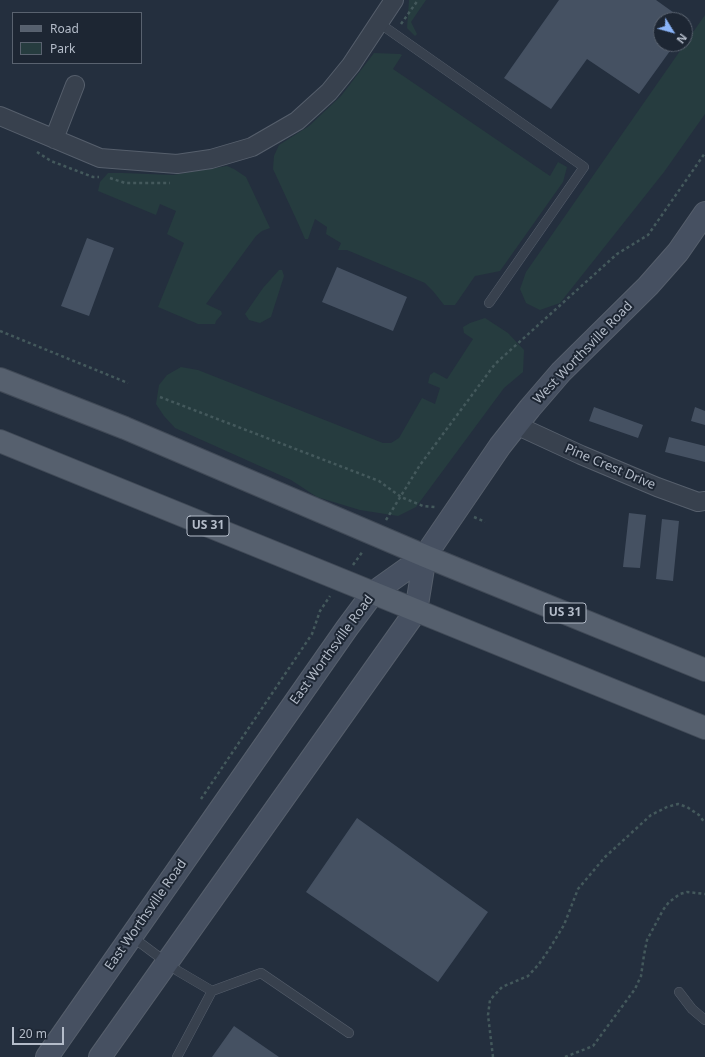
<!DOCTYPE html>
<html>
<head>
<meta charset="utf-8">
<style>
  body { margin:0 }
  #map { position:relative; width:705px; height:1057px; overflow:hidden; background:#242f3e; font-family:"Noto Sans",sans-serif }
  canvas { display:block }
  .legend { position:absolute; left:12px; top:12px; width:130px; height:52px; box-sizing:border-box; background:#1d2633; border:1px solid #59626f; margin:0; padding:5px 7px; list-style:none; font-size:12px; color:#b4bcc9 }
  .legend li { display:flex; align-items:center; gap:8px; height:20px }
  .legend b { width:20px; border:1px solid #59626f }
  .north { position:absolute; left:653px; top:12px; width:40px; height:40px; box-sizing:border-box; background:#1d2633; border:1px solid #59626f; border-radius:50%; rotate:127deg; font-size:11px; font-weight:700; line-height:16px; text-align:center; color:#b4bcc9 }
  .north::after { content:''; display:block; margin:auto; width:14px; height:18px; background:#8ab4f8; clip-path:polygon(50% 0,100% 100%,50% 72%,0 100%) }
  .scale { position:absolute; left:12px; top:1027px; width:52px; height:18px; box-sizing:border-box; border:2px solid #b4bcc9; border-top:0; padding-left:5px; font-size:12px; line-height:14px; white-space:nowrap; color:#b4bcc9; -webkit-text-stroke:3px #1d2633; paint-order:stroke }
</style>
</head>
<body>
<div id="map">
<canvas width="705" height="1057"></canvas>
<ul class="legend">
<li><b style="height:5px;background:#56606e"></b>Road</li>
<li><b style="height:11px;background:#263c3f"></b>Park</li>
</ul>
<div class="north">N</div>
<div class="scale">20 m</div>
</div>
<script>
const ctx = document.querySelector('canvas').getContext('2d');
ctx.lineJoin = 'round';
function paint(path, color) { ctx.fillStyle = color; ctx.fill(path, 'evenodd'); }
const shape = rows => new Path2D(rows.map(r => 'M' + r).join(''));
function trace(path, color, width, dash) { ctx.strokeStyle = color; ctx.lineWidth = width; ctx.lineCap = dash ? 'butt' : 'round'; ctx.setLineDash(dash || []); ctx.stroke(path); }
function write(font, color, halo, rows, align = 'center') {
  ctx.font = font + ' "Noto Sans",sans-serif'; ctx.lineWidth = 4; ctx.setLineDash([]); ctx.textBaseline = 'middle'; ctx.strokeStyle = halo; ctx.fillStyle = color; for (const [text, x, y, turn = 0] of rows) {
    ctx.save(); ctx.translate(x, y); ctx.rotate((+turn || 0) * Math.PI / 180); ctx.textAlign = isNaN(turn) ? turn : align; if (halo) ctx.strokeText(text, 0, 0); ctx.fillText(text, 0, 0); ctx.restore();
  }
}
const green = shape([
  [409,0,426,0,411,22,417,34,415,36,407,28],
  [705,15,705,114,664,172,560,303,540,310,526,303,520,289,526,272],
  [374,53,400,54,402,55,393,69,550,176,558,162,567,167,563,182,500,271,475,276,455,305,444,305,433,291,425,283,347,250,338,250,341,243,326,234,327,227,315,219,308,239,305,239,298,223,273,169,274,156,279,145,309,126,341,96],
  [227,166,234,169,246,177,270,228,262,231,256,236,206,304,221,311,222,314,216,321,215,324,198,324,158,307,184,243,167,234,176,211,160,204,156,215,98,191,100,182,108,173,123,173,173,175],
  [279,270,282,270,284,276,271,317,260,323,249,320,245,314,263,288],
  [485,318,508,333,524,350,523,372,504,388,416,507,398,516,360,510,317,497,291,480,175,428,164,416,156,404,159,385,167,375,181,367,198,370,383,443,391,443,399,438,422,398,435,404,440,388,428,383,430,375,434,372,447,379,473,339,464,333,463,327,470,323]
]);
const building = shape([
  [559,0,656,0,684,20,661,20,661,44,675,44,639,94,587,59,551,109,504,78],
  [685,20,689,23,685,29],
  [87,238,114,248,89,316,61,306],
  [337,267,407,297,393,331,322,302],
  [594,407,643,425,638,438,589,421],
  [695,407,705,411,705,425,691,421],
  [669,437,705,446,705,462,665,452],
  [629,513,646,515,640,568,623,567],
  [662,519,679,521,673,581,656,579],
  [357,818,488,912,438,982,306,892],
  [234,1026,279,1057,212,1057]
]);
const path = shape([
  [401,24,418,0],
  [37,152,51,161,93,177,99,177],
  [110,178,125,183,170,183],
  [0,331,128,383],
  [160,397,379,481,401,497,423,506,435,507],
  [474,517,485,522],
  [386,520,420,465,495,364,617,254,648,235,705,153],
  [353,565,363,551],
  [201,799,312,634,320,611,330,596],
  [493,1057,488,1015,490,1000,502,987,528,976,539,964,550,948,564,925,578,889,605,857,651,815,667,807,678,804,687,807,699,815,705,823],
  [565,1057,593,1046,635,989,641,976,644,955,647,940,663,910,669,902,680,894,687,892,705,894]
]);
const service = shape([
  [379,23,584,167,489,303],
  [131,936,178,971,212,991,261,973,349,1033],
  [679,992,692,1009,705,1020],
  [177,1057,212,991]
]);
const minor = shape([
  [0,116,100,158,177,164,211,159,252,147,297,121,329,92,351,65,394,0],
  [54,139,75,85],
  [516,425,581,455,657,487,698,502,705,501]
]);
const secondary = shape([
  [47,1057,347,628,373,593,425,556,500,446,530,408,561,372,648,286,678,252,705,213],
  [100,1057,416,611,425,556]
]);
const primary = shape([
  [0,379,125,428,425,556,705,670],
  [0,441,705,728]
]);
const shields = [
  [208,526,42],
  [565,613,42]
];
const shieldNames = [
  ["US 31",208,526],
  ["US 31",565,613]
];
const streetNames = [
  ["West Worthsville Road",583,353,-46],
  ["Pine Crest Drive",610,467,23],
  ["East Worthsville Road",332,650,-54],
  ["East Worthsville Road",146,915,-55]
];
paint(green, '#263c3f');
paint(building, '#455162');
trace(service, '#565f6c', 10);
trace(minor, '#565f6c', 20);
trace(secondary, '#565f6c', 24);
trace(primary, '#414a57', 24);
trace(path, '#44595c', 2.5, [3, 3]);
trace(service, '#38414e', 9);
trace(minor, '#38414e', 18);
trace(secondary, '#465061', 22);
trace(primary, '#56606e', 22);
for (const [x, y, w] of shields) { const box = new Path2D(); box.roundRect(x - w / 2, y - 10, w, 20, 3); ctx.fillStyle = '#1d2633'; ctx.fill(box); trace(box, '#b4bcc9', 1); }
write('bold 12px', '#b4bcc9', null, shieldNames);
write('13px', '#b4bcc9', '#1d2633', streetNames);
</script>
</body>
</html>
